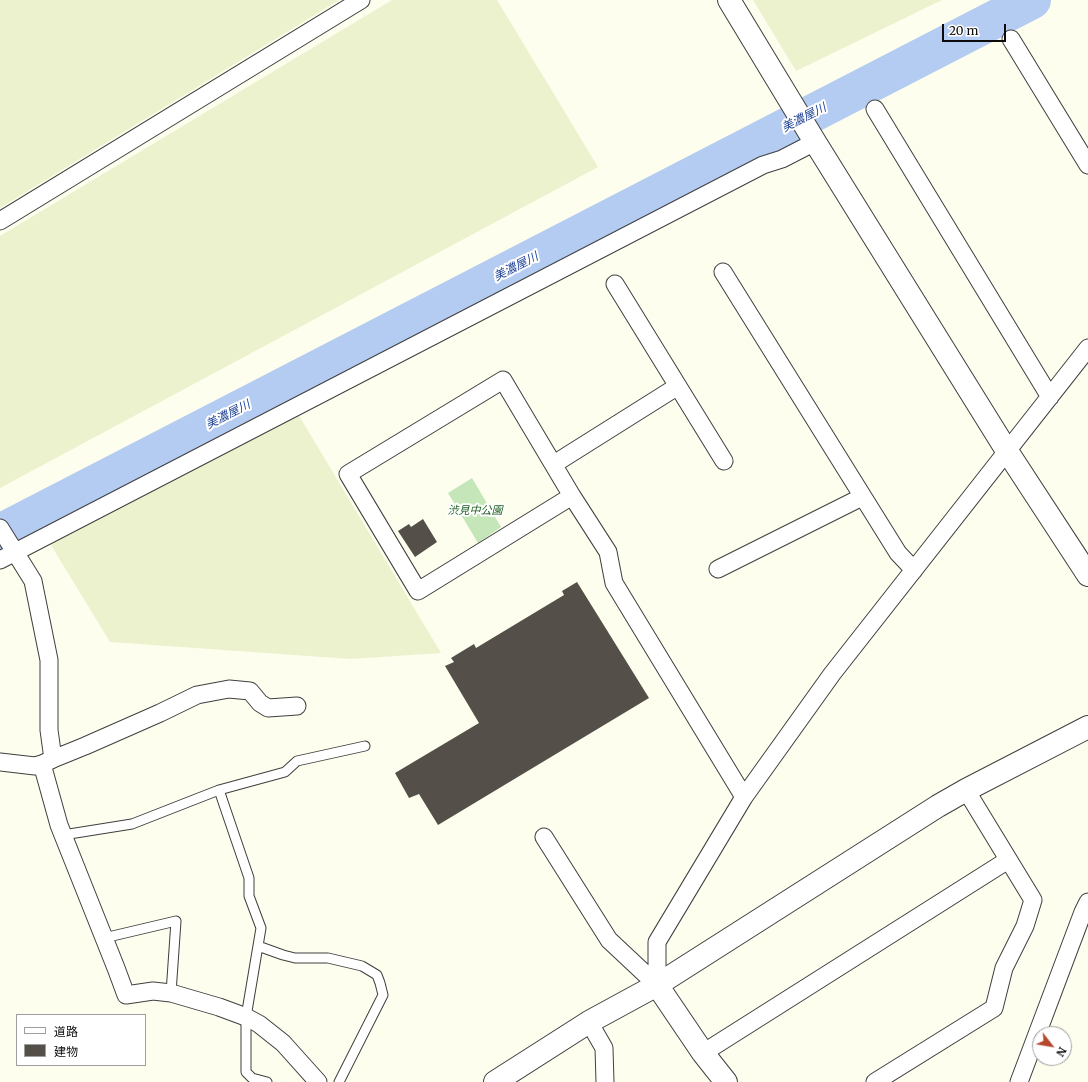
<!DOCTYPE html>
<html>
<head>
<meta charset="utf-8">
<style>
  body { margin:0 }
  #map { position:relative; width:1088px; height:1082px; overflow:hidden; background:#fdfeed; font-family:Merriweather,"Noto Sans JP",serif }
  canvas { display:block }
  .legend { position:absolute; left:16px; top:1014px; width:130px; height:52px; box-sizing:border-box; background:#fff; border:1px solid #9e9e9e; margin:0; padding:5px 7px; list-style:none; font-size:12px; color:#0c0c0c }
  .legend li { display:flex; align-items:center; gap:8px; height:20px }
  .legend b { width:20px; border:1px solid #9e9e9e }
  .north { position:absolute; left:1032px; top:1026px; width:40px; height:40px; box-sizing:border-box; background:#fff; border:1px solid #9e9e9e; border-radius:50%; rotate:121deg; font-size:11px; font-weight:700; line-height:16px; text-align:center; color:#0c0c0c }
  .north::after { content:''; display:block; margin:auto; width:14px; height:18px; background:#b4492d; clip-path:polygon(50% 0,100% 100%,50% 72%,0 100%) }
  .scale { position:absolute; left:942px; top:24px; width:64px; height:18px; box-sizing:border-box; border:2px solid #0c0c0c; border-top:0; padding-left:5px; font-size:12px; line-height:14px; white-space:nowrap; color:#0c0c0c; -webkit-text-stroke:3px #fff; paint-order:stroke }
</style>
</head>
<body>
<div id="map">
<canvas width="1088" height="1082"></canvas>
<ul class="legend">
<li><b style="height:5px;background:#fff"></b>道路</li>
<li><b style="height:11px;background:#545049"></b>建物</li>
</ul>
<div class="north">N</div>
<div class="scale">20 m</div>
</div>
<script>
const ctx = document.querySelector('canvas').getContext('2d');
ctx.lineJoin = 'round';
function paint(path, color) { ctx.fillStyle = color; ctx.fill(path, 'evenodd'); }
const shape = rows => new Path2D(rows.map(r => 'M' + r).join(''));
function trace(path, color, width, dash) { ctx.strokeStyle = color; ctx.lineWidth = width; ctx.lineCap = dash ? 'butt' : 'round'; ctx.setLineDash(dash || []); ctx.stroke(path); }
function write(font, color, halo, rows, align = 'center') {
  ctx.font = font + ' Merriweather,"Noto Sans JP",serif'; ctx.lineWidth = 4; ctx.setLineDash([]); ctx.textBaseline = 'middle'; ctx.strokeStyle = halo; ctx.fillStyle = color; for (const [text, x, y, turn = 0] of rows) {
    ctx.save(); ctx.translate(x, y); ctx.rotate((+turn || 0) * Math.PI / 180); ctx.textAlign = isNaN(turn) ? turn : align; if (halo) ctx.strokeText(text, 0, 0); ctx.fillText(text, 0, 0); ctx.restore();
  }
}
const farmland = shape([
  [0,0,339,0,0,208],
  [392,0,497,0,598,167,0,488,0,236],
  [753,0,942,0,796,71],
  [298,414,441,653,351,659,110,642,49,542]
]);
const green = shape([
  [472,478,501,527,478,543,448,493]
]);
const river = shape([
  [0,533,1032,0]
]);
const building = shape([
  [423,519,437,542,415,557,398,531,409,524,411,527],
  [577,582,649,698,438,825,419,794,409,798,395,773,479,723,445,666,454,662,451,658,474,644,476,648,564,595,562,591]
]);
const service = shape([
  [219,790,249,878,249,896,261,928,246,1017,246,1072,252,1078,267,1082],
  [63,835,132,824,219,790,285,772,297,761,365,746],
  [104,938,176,921,171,993],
  [258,946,283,955,295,958,328,958,362,966,377,975,380,983,383,995,339,1082]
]);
const minor = shape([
  [1011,39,1088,165],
  [875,109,1050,397],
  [0,221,361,0],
  [723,272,898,553,914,570],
  [615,284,724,461],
  [554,464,678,386],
  [572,496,418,591,348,474,503,380,572,496,608,552,614,583,744,797],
  [0,528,33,581,49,660,49,730,53,759,42,764,35,766,0,762],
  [0,560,763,165,782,159,815,142],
  [718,569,862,497],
  [53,759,85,746,160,713,197,695,229,689,250,691,260,703,268,708,297,706],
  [42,764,59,825,116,968,126,995,153,991,171,993,219,1007,246,1017,259,1024,283,1043,318,1082],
  [544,837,609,940,657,985],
  [657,985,657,942,744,797,832,674,1088,348],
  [589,1022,604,1048,605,1082],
  [703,1053,1008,860],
  [875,1082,994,1008,1004,968,1025,926,1033,900,966,790],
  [1019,1082,1083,912,1088,902]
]);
const tertiary = shape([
  [729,0,815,142,1007,451,1088,575],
  [657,985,703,1053,726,1082],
  [495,1082,589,1022,657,985,938,806,966,790,1088,727]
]);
const parkNames = [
  ["渋見中公園",475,511]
];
const waterNames = [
  ["美濃屋川",804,118,-27],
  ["美濃屋川",516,267,-27],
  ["美濃屋川",228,415,-27]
];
paint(farmland, '#ecf2ce');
paint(green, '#c5e6b9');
trace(river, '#b4cbf2', 38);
paint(building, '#545049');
trace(service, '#3f3f3f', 11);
trace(minor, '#3f3f3f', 19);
trace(tertiary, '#3f3f3f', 24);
trace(service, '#fff', 9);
trace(minor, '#fff', 17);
trace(tertiary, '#fff', 22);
write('italic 11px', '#216024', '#fff', parkNames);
write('italic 12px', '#1e4396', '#fff', waterNames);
</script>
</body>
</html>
